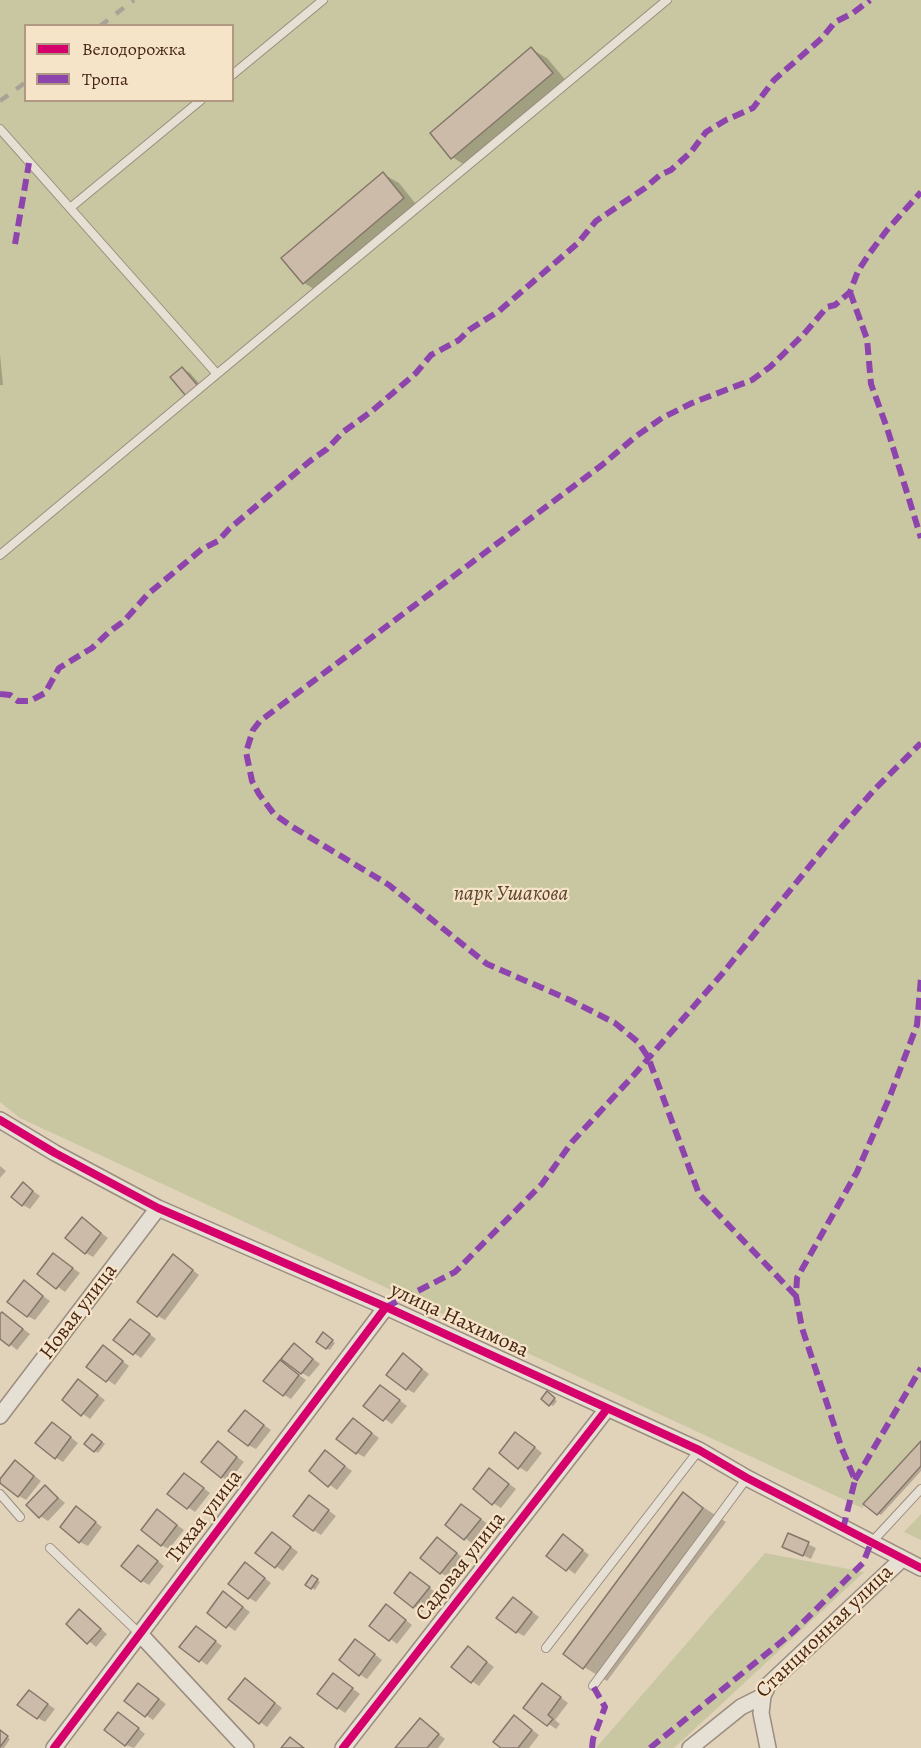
<!DOCTYPE html>
<html>
<head>
<meta charset="utf-8">
<style>
  body { margin:0 }
  #map { position:relative; width:921px; height:1748px; overflow:hidden; background:#e1d2ba; font-family:Alegreya,serif }
  canvas { display:block }
  .legend { position:absolute; left:24px; top:24px; width:210px; height:78px; box-sizing:border-box; background:#f6e4c8; border:2px solid #b09882; margin:0; padding:8px 10px; list-style:none; font-size:18px; color:#472618 }
  .legend li { display:flex; align-items:center; gap:12px; height:30px }
  .legend b { width:30px; border:2px solid #b09882 }
</style>
</head>
<body>
<div id="map">
<canvas width="921" height="1748"></canvas>
<ul class="legend">
<li><b style="height:8px;background:#d6006c"></b>Велодорожка</li>
<li><b style="height:8px;background:#8e44ad"></b>Тропа</li>
</ul>
</div>
<script>
const ctx = document.querySelector('canvas').getContext('2d');
ctx.lineJoin = 'round';
function paint(path, color) { ctx.fillStyle = color; ctx.fill(path, 'evenodd'); }
const shape = rows => new Path2D(rows.map(r => 'M' + r).join(''));
function trace(path, color, width, dash) { ctx.strokeStyle = color; ctx.lineWidth = width; ctx.lineCap = dash ? 'butt' : 'round'; ctx.setLineDash(dash || []); ctx.stroke(path); }
function write(font, color, halo, rows, align = 'center') {
  ctx.font = font + ' Alegreya,serif'; ctx.lineWidth = 4.5; ctx.setLineDash([]); ctx.textBaseline = 'middle'; ctx.strokeStyle = halo; ctx.fillStyle = color; for (const [text, x, y, turn = 0] of rows) {
    ctx.save(); ctx.translate(x, y); ctx.rotate((+turn || 0) * Math.PI / 180); ctx.textAlign = isNaN(turn) ? turn : align; if (halo) ctx.strokeText(text, 0, 0); ctx.fillText(text, 0, 0); ctx.restore();
  }
}
const green = shape([
  [0,0,921,0,921,1446,862,1508,20,1118,0,1102],
  [26,26,232,26,232,100,26,100],
  [921,1514,921,1540,904,1532],
  [765,1553,864,1572,674,1748,596,1748]
]);
const shadow = shape([
  [531,49,547,58,568,83,468,167,452,157],
  [383,174,399,183,419,208,319,292,304,283],
  [0,354,3,385,0,385],
  [183,369,190,373,205,390,194,399,187,395],
  [0,1166,6,1171,0,1178],
  [23,1184,40,1196,30,1209,23,1205],
  [90,1224,108,1238,93,1257,86,1253],
  [53,1255,80,1273,65,1292,39,1273],
  [181,1261,199,1275,165,1320,158,1316],
  [31,1287,50,1301,35,1320,27,1316],
  [3,1314,30,1334,17,1350,0,1337,0,1317],
  [138,1325,156,1339,141,1358,115,1340],
  [327,1336,335,1343,330,1350,326,1348],
  [295,1345,320,1364,309,1377,302,1373],
  [111,1352,129,1366,115,1385,88,1366],
  [411,1360,429,1374,414,1393,407,1389],
  [280,1362,306,1380,291,1399,284,1395],
  [79,1381,105,1400,90,1419,64,1400],
  [388,1391,407,1406,392,1424,366,1406],
  [550,1395,557,1401,553,1406,550,1404],
  [245,1411,271,1430,256,1449,248,1445],
  [360,1424,379,1438,364,1457,357,1453],
  [59,1428,78,1443,63,1462,55,1457],
  [96,1437,105,1444,98,1453,86,1444],
  [523,1438,542,1453,527,1472,519,1467],
  [218,1443,244,1462,229,1481,222,1477],
  [921,1443,921,1471,881,1515,877,1513],
  [326,1452,352,1471,337,1490,311,1471],
  [22,1466,41,1481,26,1500,19,1496],
  [490,1470,516,1489,501,1508,493,1503],
  [192,1479,210,1493,195,1512,169,1494],
  [46,1487,65,1503,48,1521,40,1516],
  [683,1494,726,1522,607,1681,584,1667],
  [310,1497,336,1516,321,1535,313,1530],
  [462,1506,488,1524,473,1544,447,1525],
  [77,1508,102,1527,88,1546,80,1542],
  [158,1511,184,1530,169,1549,161,1545],
  [789,1535,816,1548,811,1559,792,1550],
  [279,1538,298,1552,283,1571,257,1553],
  [571,1541,589,1555,575,1574,549,1555],
  [445,1543,463,1558,448,1577,441,1573],
  [146,1551,164,1566,149,1585,142,1581],
  [253,1569,271,1583,256,1602,249,1598],
  [313,1577,320,1582,315,1590,307,1585],
  [418,1578,436,1593,422,1612,396,1593],
  [231,1598,250,1612,235,1631,209,1612],
  [513,1598,539,1617,524,1636,517,1632],
  [79,1611,107,1634,96,1647,68,1624],
  [394,1611,412,1625,397,1644,372,1625],
  [196,1627,222,1646,207,1665,181,1646],
  [363,1645,382,1660,367,1679,359,1674],
  [468,1648,494,1667,479,1686,472,1681],
  [334,1675,360,1694,345,1713,338,1708],
  [252,1685,282,1708,267,1727,260,1722],
  [146,1689,166,1704,153,1720,126,1701],
  [550,1689,568,1703,555,1720,560,1724,556,1729,525,1708],
  [36,1696,55,1709,45,1722,38,1718],
  [126,1718,145,1734,134,1748,126,1745],
  [420,1720,445,1739,438,1748,397,1748],
  [522,1722,539,1735,529,1748,504,1748],
  [0,1731,10,1739,4,1748,0,1748]
]);
const building = shape([
  [531,47,553,73,451,159,430,133,531,47],
  [383,172,404,198,303,284,281,258,383,172],
  [182,367,198,386,186,396,170,377,182,367],
  [23,1182,33,1191,22,1206,11,1197,23,1182],
  [82,1217,101,1233,85,1254,65,1238,82,1217],
  [53,1253,73,1268,56,1289,37,1274,53,1253],
  [173,1254,193,1270,157,1317,137,1302,173,1254],
  [24,1280,43,1296,27,1317,7,1302,24,1280],
  [2,1312,23,1329,9,1346,0,1339,0,1314,2,1312],
  [130,1319,150,1334,133,1355,113,1340,130,1319],
  [323,1332,333,1340,326,1349,316,1342,323,1332],
  [294,1343,313,1359,301,1374,281,1359,294,1343],
  [103,1345,123,1361,106,1382,86,1367,103,1345],
  [403,1353,422,1369,406,1390,386,1375,403,1353],
  [280,1360,299,1375,283,1396,263,1381,280,1360],
  [78,1379,98,1395,81,1416,62,1400,78,1379],
  [380,1385,400,1400,383,1421,363,1406,380,1385],
  [547,1391,555,1398,549,1406,541,1399,547,1391],
  [245,1410,264,1425,248,1446,228,1431,245,1410],
  [353,1418,372,1433,356,1454,336,1439,353,1418],
  [52,1422,71,1437,55,1459,35,1443,52,1422],
  [515,1432,535,1447,518,1469,499,1453,515,1432],
  [92,1434,102,1442,94,1452,84,1444,92,1434],
  [218,1441,237,1457,221,1478,201,1462,218,1441],
  [921,1441,921,1466,877,1515,863,1504,921,1441],
  [325,1450,345,1466,328,1487,309,1471,325,1450],
  [15,1460,34,1476,18,1497,0,1483,0,1479,15,1460],
  [489,1468,509,1484,492,1505,473,1489,489,1468],
  [184,1473,204,1488,187,1509,167,1494,184,1473],
  [45,1485,58,1498,39,1518,26,1505,45,1485],
  [683,1492,703,1508,583,1669,563,1654,683,1492],
  [309,1495,329,1510,313,1531,293,1516,309,1495],
  [461,1504,481,1519,464,1540,445,1525,461,1504],
  [76,1506,96,1522,79,1543,60,1527,76,1506],
  [157,1509,177,1525,161,1546,141,1530,157,1509],
  [272,1532,291,1547,275,1568,255,1553,272,1532],
  [788,1533,809,1542,803,1556,782,1547,788,1533],
  [563,1534,583,1550,566,1571,546,1556,563,1534],
  [437,1537,457,1553,440,1574,420,1558,437,1537],
  [138,1545,158,1561,141,1582,121,1566,138,1545],
  [245,1562,265,1578,248,1599,228,1584,245,1562],
  [410,1572,430,1587,413,1608,394,1593,410,1572],
  [312,1575,318,1579,311,1589,305,1585,312,1575],
  [223,1591,243,1607,226,1628,207,1613,223,1591],
  [513,1597,532,1612,516,1633,496,1618,513,1597],
  [386,1604,406,1620,389,1641,369,1626,386,1604],
  [79,1609,101,1629,87,1644,66,1624,79,1609],
  [196,1626,216,1641,199,1662,179,1647,196,1626],
  [355,1639,375,1654,359,1676,339,1660,355,1639],
  [468,1646,487,1662,471,1683,451,1667,468,1646],
  [333,1673,353,1688,337,1709,317,1694,333,1673],
  [245,1678,275,1703,259,1724,228,1699,245,1678],
  [138,1683,159,1699,145,1717,124,1701,138,1683],
  [542,1683,561,1697,548,1715,553,1719,547,1726,523,1708,542,1683],
  [29,1690,48,1704,37,1719,17,1705,29,1690],
  [118,1712,139,1728,125,1746,104,1730,118,1712],
  [514,1715,532,1730,518,1748,501,1748,493,1742,514,1715],
  [420,1718,439,1734,427,1748,395,1748,420,1718],
  [0,1730,8,1736,0,1747,0,1730],
  [290,1737,304,1748,281,1748,290,1737]
]);
const service = shape([
  [232,75,323,0],
  [0,129,217,374,0,555],
  [70,208,201,100],
  [217,374,667,0],
  [0,1494,20,1517],
  [871,1543,921,1489],
  [50,1548,140,1634],
  [546,1648,699,1450],
  [593,1686,747,1478]
]);
const minor = shape([
  [0,1120,55,1153,158,1208,386,1307,699,1450,747,1478,921,1568],
  [0,1416,158,1208],
  [140,1634,246,1748],
  [763,1696,761,1713,768,1748],
  [54,1748,386,1307],
  [343,1748,607,1409],
  [690,1748,741,1707,763,1696,768,1685,902,1559]
]);
const rail = shape([
  [100,26,134,0],
  [0,101,26,82]
]);
const quiet = shape([
  [15,244,29,163],
  [850,292,867,339,871,384,887,428,921,538],
  [0,694,10,695,18,701,30,701,45,693,59,668,92,648,109,632,124,621,148,594,202,549,218,541,229,529,310,461,327,449,343,432,372,411,416,373,431,355,459,340,469,330,499,311,578,243,596,221,645,188,660,175,671,170,691,152,706,132,726,120,753,108,774,80,822,38,835,22,853,13,870,0],
  [796,1296,699,1194,648,1057,638,1042,615,1023,570,1000,487,964,389,885,291,826,274,814,259,794,252,781,246,752,253,730,260,721,602,465,635,437,662,418,692,403,752,380,770,367,804,334,827,307,835,305,850,292,858,271,869,254,887,230,921,192],
  [386,1307,455,1272,542,1184,572,1142,633,1076,722,974,839,830,875,789,921,743],
  [855,1480,921,1368],
  [843,1529,855,1480,842,1449,802,1328,796,1296,797,1278,857,1172,890,1096,917,1025,921,978],
  [592,1748,593,1739,605,1707,593,1686],
  [650,1748,792,1633,863,1563,871,1543]
]);
const cycleway = shape([
  [0,1120,55,1153,158,1208,386,1307,699,1450,747,1478,921,1568],
  [54,1748,386,1307],
  [343,1748,607,1409]
]);
const parkNames = [
  ["парк Ушакова",511,895]
];
const streetNames = [
  ["Новая улица",79,1312,-53],
  ["улица Нахимова",459,1321,25],
  ["Тихая улица",205,1517,-53],
  ["Садовая улица",461,1567,-52],
  ["Станционная улица",825,1632,-44]
];
paint(green, '#c9c7a1');
paint(shadow, '#0003');
paint(building, '#cdbbaa');
trace(building, '#847769', 1.5);
trace(service, '#9a8d7f', 10);
trace(minor, '#9a8d7f', 18);
trace(service, '#e6dfd3', 8);
trace(minor, '#e6dfd3', 15);
trace(rail, '#aba297', 4.5, [10, 10]);
trace(quiet, '#8e44ad', 6, [12, 6]);
trace(cycleway, '#d6006c', 8);
write('italic 21px', '#5d442f', '#f6e4c8', parkNames);
write('21px', '#472618', '#f6e4c8', streetNames);
</script>
</body>
</html>
